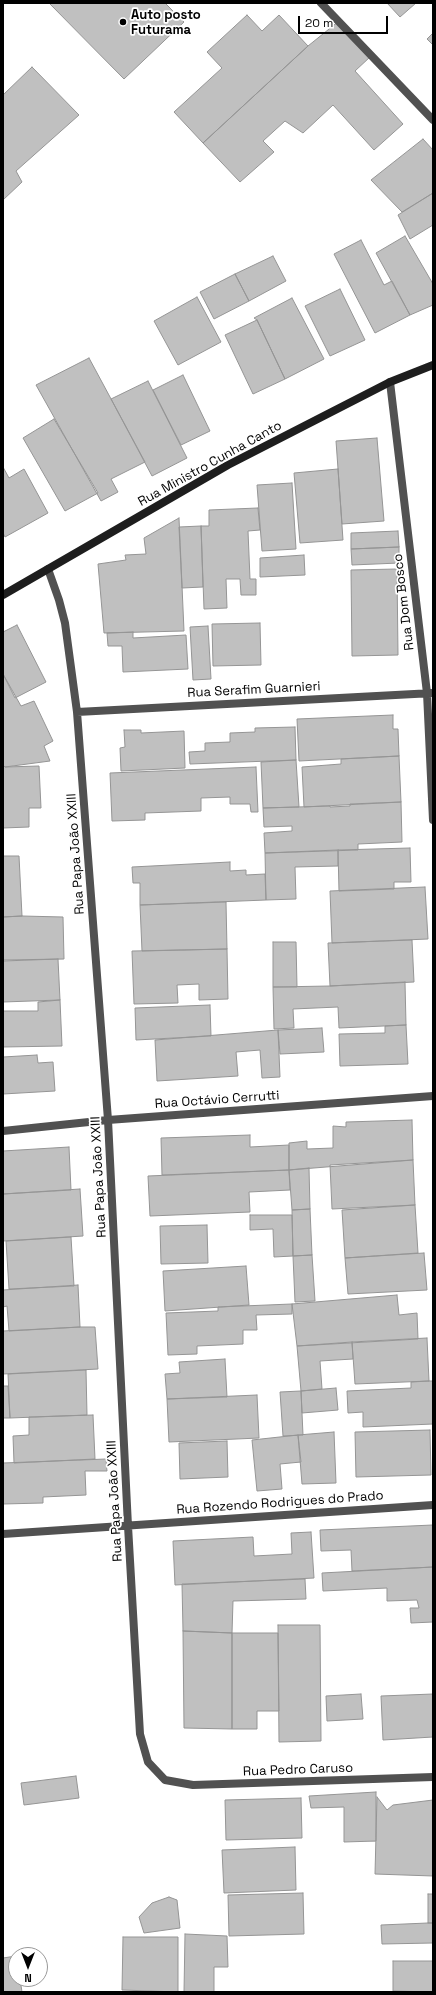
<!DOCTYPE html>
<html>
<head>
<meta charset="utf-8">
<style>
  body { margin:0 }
  #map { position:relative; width:436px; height:1995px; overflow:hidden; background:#fff; font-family:"Space Grotesk",sans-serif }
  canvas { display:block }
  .frame { position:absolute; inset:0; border:4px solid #000; pointer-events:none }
  .north { position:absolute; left:8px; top:1947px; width:40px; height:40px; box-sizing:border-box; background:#fff; border:1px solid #999; border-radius:50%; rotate:180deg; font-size:11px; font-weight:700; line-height:16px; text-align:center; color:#000 }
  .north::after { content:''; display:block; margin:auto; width:14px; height:18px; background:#000; clip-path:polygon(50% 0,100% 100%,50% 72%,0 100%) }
  .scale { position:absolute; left:298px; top:16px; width:90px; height:18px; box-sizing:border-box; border:2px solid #000; border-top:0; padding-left:5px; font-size:12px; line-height:14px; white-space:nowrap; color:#000; -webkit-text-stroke:3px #fff; paint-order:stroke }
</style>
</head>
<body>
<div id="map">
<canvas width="436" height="1995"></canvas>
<div class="frame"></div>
<div class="north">N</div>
<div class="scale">20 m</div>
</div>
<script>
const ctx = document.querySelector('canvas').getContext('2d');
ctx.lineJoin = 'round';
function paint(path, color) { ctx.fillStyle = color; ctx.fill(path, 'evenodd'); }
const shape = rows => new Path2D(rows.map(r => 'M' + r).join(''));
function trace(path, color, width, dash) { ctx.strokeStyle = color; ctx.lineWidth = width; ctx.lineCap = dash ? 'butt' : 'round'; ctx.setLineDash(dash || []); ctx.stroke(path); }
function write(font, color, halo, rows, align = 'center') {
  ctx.font = font + ' "Space Grotesk",sans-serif'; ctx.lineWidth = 3.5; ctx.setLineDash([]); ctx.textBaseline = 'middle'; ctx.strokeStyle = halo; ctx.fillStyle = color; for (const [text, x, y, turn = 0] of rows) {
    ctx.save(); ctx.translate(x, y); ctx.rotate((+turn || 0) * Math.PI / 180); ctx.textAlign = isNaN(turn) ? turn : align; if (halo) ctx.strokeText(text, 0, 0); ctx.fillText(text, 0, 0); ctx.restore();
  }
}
const building = shape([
  [49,3,165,3,184,22,124,79,49,3],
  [387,3,416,3,400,17,387,3],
  [247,15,262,31,279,15,308,46,203,143,174,112,222,68,207,52,247,15],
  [339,21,370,57,355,71,403,124,374,150,333,105,303,133,285,121,263,141,274,152,240,182,203,143,308,46,339,21],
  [433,33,433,45,427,39,433,33],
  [32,67,79,115,16,171,22,182,3,200,3,95,32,67],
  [423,139,433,150,433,193,402,212,371,180,423,139],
  [433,193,433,225,410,239,398,215,433,193],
  [405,236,433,284,433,305,410,315,376,253,405,236],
  [361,240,384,285,392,281,410,315,375,333,334,254,361,240],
  [273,256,286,281,249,301,235,274,273,256],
  [235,274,249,301,214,319,200,292,235,274],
  [340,289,365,340,330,356,305,306,340,289],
  [197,297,221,342,178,365,154,321,197,297],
  [292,298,324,359,285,379,257,320,254,318,292,298],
  [257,320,285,379,253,394,225,335,257,320],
  [89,358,145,462,111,479,118,492,101,501,36,385,89,358],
  [183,375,210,431,181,445,153,390,183,375],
  [148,381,187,458,152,476,111,399,148,381],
  [54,419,98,493,65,511,23,438,54,419],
  [377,438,384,521,342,524,336,441,377,438],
  [3,467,9,478,24,469,48,513,5,537,3,533,3,467],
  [338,469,343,540,300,543,294,473,338,469],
  [292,483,296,549,262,551,257,485,292,483],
  [258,508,260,530,248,531,250,579,256,579,256,595,241,595,240,579,226,579,227,608,204,609,201,526,209,526,209,510,258,508],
  [179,518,184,631,104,633,98,564,126,560,125,555,146,554,144,538,179,518],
  [201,526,203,587,182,588,179,527,201,526],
  [398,531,399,547,351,549,351,533,398,531],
  [399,547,399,563,352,565,351,549,399,547],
  [304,555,305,575,260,577,260,558,304,555],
  [397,569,398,655,352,656,351,570,397,569],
  [260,623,261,665,213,666,212,624,260,623],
  [17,625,46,682,15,698,3,674,3,632,17,625],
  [208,626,211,679,193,680,190,627,208,626],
  [133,632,133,638,186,635,188,669,123,672,122,646,108,646,107,633,133,632],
  [3,674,21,706,34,701,53,741,44,746,50,761,5,767,3,765,3,674],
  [393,715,393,729,398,729,399,756,299,761,297,719,393,715],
  [295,727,296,760,190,764,189,752,205,751,205,743,230,742,230,733,255,732,255,728,295,727],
  [124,730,141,730,141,733,184,731,185,768,121,771,120,748,125,747,124,730],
  [399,756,401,802,304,807,302,767,341,764,341,759,399,756],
  [296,760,299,807,263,808,261,762,296,760],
  [3,765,5,767,39,766,41,808,29,808,29,827,3,828,3,765],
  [256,767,258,812,251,812,250,804,230,804,230,797,201,798,201,811,145,813,145,820,112,821,110,773,256,767],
  [401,802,402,842,358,844,358,850,265,853,264,833,292,831,292,826,264,827,263,808,330,806,330,807,350,806,350,804,401,802],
  [410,848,411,882,394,882,394,889,339,891,338,850,410,848],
  [338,850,338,866,295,867,296,899,266,900,265,853,338,850],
  [3,856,19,856,22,916,3,917,3,856],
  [230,862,230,871,246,870,246,875,265,874,266,900,140,905,140,883,133,883,132,867,230,862],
  [425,887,428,939,332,943,330,891,425,887],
  [226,902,227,949,142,951,140,905,226,902],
  [22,916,63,917,64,959,3,960,3,917,22,916],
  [412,940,414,982,330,986,328,943,412,940],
  [273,942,296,942,297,987,273,987,273,942],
  [227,949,228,999,199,1000,199,984,177,985,178,1003,134,1004,132,951,227,949],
  [58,959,60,1000,3,1002,3,961,58,959],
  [405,982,406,1025,339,1028,338,1007,293,1009,294,1028,274,1029,273,987,330,986,405,982],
  [60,1000,62,1046,3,1047,3,1011,38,1011,38,1002,60,1000],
  [210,1005,211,1036,136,1040,135,1008,210,1005],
  [406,1025,408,1064,340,1066,339,1034,385,1033,385,1026,406,1025],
  [322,1028,324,1052,280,1054,278,1030,322,1028],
  [278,1030,280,1077,262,1078,260,1050,236,1052,238,1076,157,1081,155,1040,278,1030],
  [37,1055,38,1063,53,1062,55,1091,3,1094,3,1057,37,1055],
  [412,1120,413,1160,289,1170,289,1143,307,1141,307,1149,333,1148,333,1126,346,1127,346,1122,412,1120],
  [250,1135,250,1147,289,1145,289,1170,162,1175,161,1138,250,1135],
  [69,1147,71,1190,3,1194,3,1151,69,1147],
  [413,1160,415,1205,332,1209,330,1165,413,1160],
  [309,1168,310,1209,292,1210,289,1170,309,1168],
  [289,1170,290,1190,249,1192,250,1212,150,1216,148,1176,289,1170],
  [80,1189,83,1236,3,1241,3,1194,80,1189],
  [415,1205,418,1253,345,1258,342,1210,415,1205],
  [310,1209,312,1255,293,1256,292,1210,310,1209],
  [250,1215,292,1215,293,1256,274,1257,273,1229,250,1230,250,1215],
  [207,1225,208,1263,161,1264,160,1226,207,1225],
  [71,1237,74,1286,9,1289,6,1241,71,1237],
  [424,1253,427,1290,348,1294,345,1258,424,1253],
  [312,1255,315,1301,295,1302,293,1256,312,1255],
  [246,1266,249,1305,165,1311,163,1271,246,1266],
  [78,1285,80,1327,9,1331,7,1306,3,1307,3,1290,78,1285],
  [397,1295,399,1315,417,1313,418,1339,297,1346,292,1304,397,1295],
  [292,1304,292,1314,256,1315,257,1330,243,1330,243,1344,197,1346,197,1354,168,1355,166,1313,218,1311,218,1307,292,1304],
  [80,1327,95,1327,98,1369,3,1374,3,1331,80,1327],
  [427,1338,429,1381,355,1384,352,1342,427,1338],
  [352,1342,353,1359,320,1361,322,1389,301,1391,297,1346,352,1342],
  [225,1359,227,1397,167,1399,165,1374,180,1373,179,1362,225,1359],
  [86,1370,87,1415,10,1418,8,1374,86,1370],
  [429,1381,433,1381,433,1424,363,1427,363,1412,348,1413,347,1391,411,1388,411,1382,429,1381],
  [3,1386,8,1386,10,1418,3,1418,3,1386],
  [336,1388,338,1410,302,1413,301,1391,336,1388],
  [301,1391,303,1435,283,1436,280,1392,301,1391],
  [257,1395,259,1438,169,1442,167,1399,257,1395],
  [93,1415,95,1459,14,1463,13,1436,29,1435,29,1417,93,1415],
  [430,1430,431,1475,356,1477,355,1432,430,1430],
  [334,1432,336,1483,302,1484,298,1435,334,1432],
  [298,1435,301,1462,280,1464,282,1489,257,1491,252,1440,298,1435],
  [227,1441,228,1477,180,1479,179,1443,227,1441],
  [106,1459,107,1471,85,1471,86,1495,43,1497,43,1503,3,1504,3,1463,106,1459],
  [433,1525,433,1567,352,1571,351,1550,321,1551,320,1530,433,1525],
  [311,1532,314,1578,175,1585,173,1541,253,1537,254,1556,292,1554,291,1533,311,1532],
  [433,1567,433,1622,411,1623,410,1608,419,1608,417,1600,387,1601,387,1588,323,1591,322,1573,433,1567],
  [305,1579,306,1599,233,1601,232,1633,183,1631,182,1584,305,1579],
  [278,1625,320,1625,321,1741,279,1742,278,1625],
  [183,1631,232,1633,232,1729,184,1728,183,1631],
  [232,1633,278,1633,279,1711,257,1711,257,1729,232,1729,232,1633],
  [361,1694,363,1719,327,1721,326,1696,361,1694],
  [433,1694,433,1737,383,1740,381,1696,433,1694],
  [76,1776,79,1798,24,1805,21,1783,76,1776],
  [376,1792,376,1841,344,1842,344,1807,311,1808,309,1796,376,1792],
  [377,1797,387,1810,393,1805,433,1800,433,1876,375,1874,377,1797],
  [301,1798,302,1838,226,1840,225,1800,301,1798],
  [295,1847,296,1890,224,1893,222,1850,295,1847],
  [303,1893,304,1934,229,1936,228,1895,303,1893],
  [428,1894,433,1894,433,1923,428,1923,428,1894],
  [169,1897,177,1900,180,1928,144,1933,139,1917,152,1903,169,1897],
  [428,1923,433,1923,433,1943,382,1944,381,1925,428,1923],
  [185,1934,227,1936,228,1967,214,1967,214,1992,184,1992,185,1934],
  [123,1937,178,1937,178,1992,122,1990,123,1937],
  [16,1956,16,1979,20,1979,22,1992,3,1992,3,1958,16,1956],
  [393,1961,433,1961,433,1992,393,1991,393,1961]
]);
const street = shape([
  [321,3,433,120],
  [390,382,427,693,433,820],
  [48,569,59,600,65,623,77,712,108,1120,128,1526,140,1734,148,1762,165,1780,193,1785,433,1777],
  [77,712,433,693],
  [3,1131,108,1120,433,1096],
  [3,1534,433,1505]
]);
const secondary = shape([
  [3,595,228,465,390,382,433,365]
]);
const markers = [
  [123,22,4,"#000"]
];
const poiNames = [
  ["Auto posto",131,15],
  ["Futurama",131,30]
];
const streetNames = [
  ["Rua Ministro Cunha Canto",210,464,-29],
  ["Rua Dom Bosco",404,602,-97],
  ["Rua Serafim Guarnieri",254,690,-3],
  ["Rua Papa João XXIII",76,854,-94],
  ["Rua Octávio Cerrutti",217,1100,-4],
  ["Rua Papa João XXIII",99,1177,-93],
  ["Rua Papa João XXIII",115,1501,-93],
  ["Rua Rozendo Rodrigues do Prado",280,1503,-4],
  ["Rua Pedro Caruso",298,1770,-2]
];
paint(building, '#c0c0c0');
trace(building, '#959595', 1);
trace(street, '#515151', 8);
trace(secondary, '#1e1e1e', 8);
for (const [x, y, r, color] of markers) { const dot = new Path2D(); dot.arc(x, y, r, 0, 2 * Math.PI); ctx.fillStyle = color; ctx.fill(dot); trace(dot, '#fff', 1.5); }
write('bold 13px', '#000', '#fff', poiNames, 'left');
write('13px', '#000', '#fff', streetNames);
</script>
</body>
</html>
